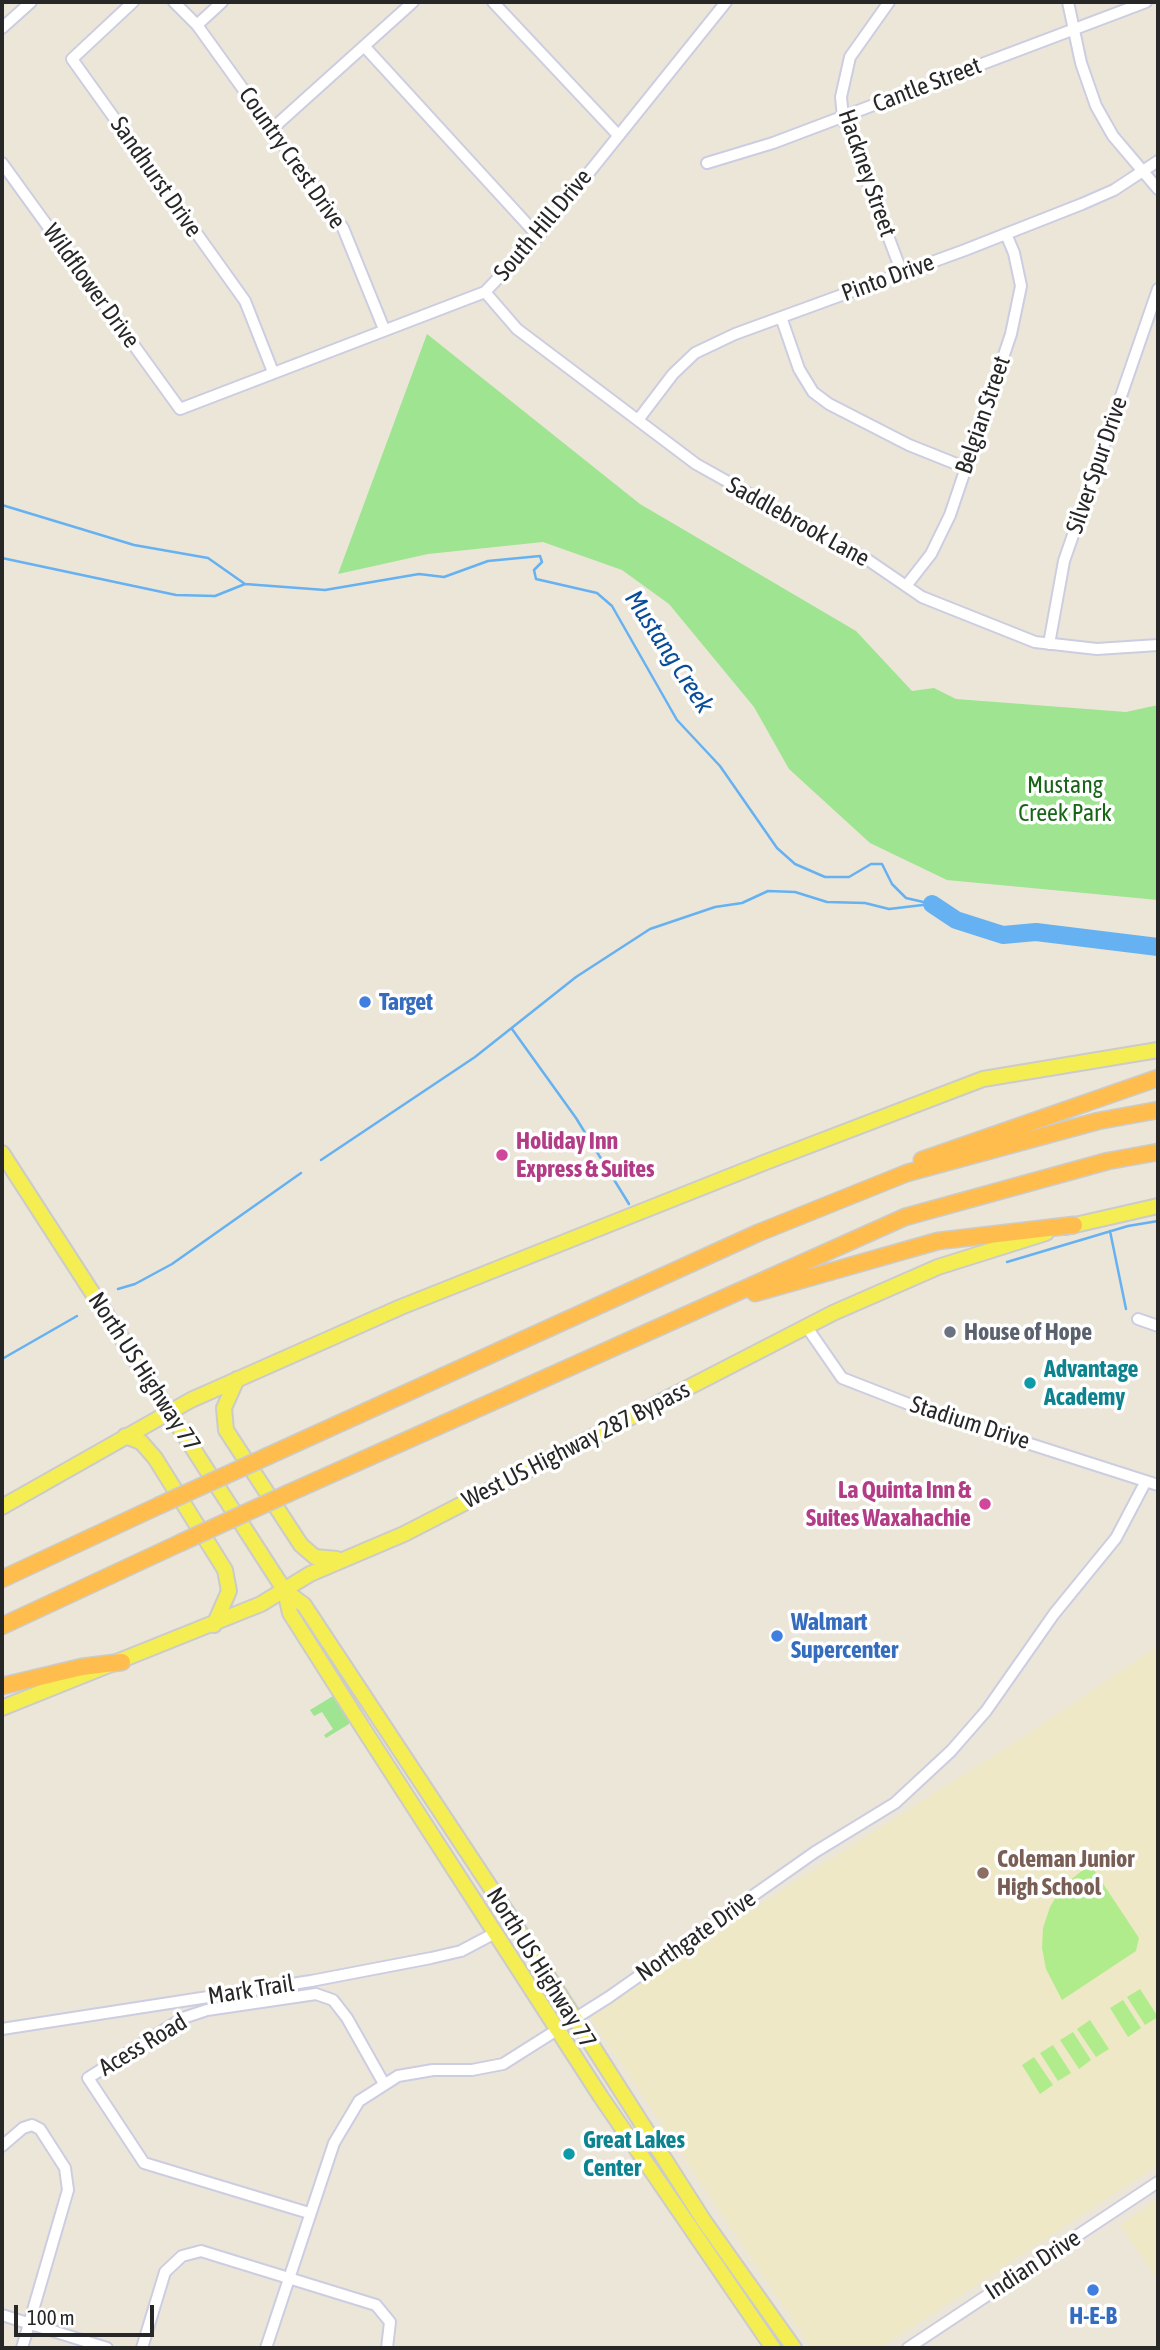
<!DOCTYPE html>
<html>
<head>
<meta charset="utf-8">
<style>
  body { margin:0 }
  #map { position:relative; width:1160px; height:2350px; overflow:hidden; background:#ebe6d8; font-family:"Asap Condensed",sans-serif }
  canvas { display:block }
  .frame { position:absolute; inset:0; border:4px solid #272727; pointer-events:none }
  .scale { position:absolute; left:14px; top:2305px; width:140px; height:32px; box-sizing:border-box; border:4px solid #272727; border-top:0; padding-left:9px; font-size:21px; line-height:24px; white-space:nowrap; color:#272727; -webkit-text-stroke:5px #fff; paint-order:stroke }
</style>
</head>
<body>
<div id="map">
<canvas width="1160" height="2350"></canvas>
<div class="frame"></div>
<div class="scale">100 m</div>
</div>
<script>
const ctx = document.querySelector('canvas').getContext('2d');
ctx.lineJoin = 'round';
function paint(path, color) { ctx.fillStyle = color; ctx.fill(path, 'evenodd'); }
const shape = rows => new Path2D(rows.map(r => 'M' + r).join(''));
function trace(path, color, width, dash) { ctx.strokeStyle = color; ctx.lineWidth = width; ctx.lineCap = dash ? 'butt' : 'round'; ctx.setLineDash(dash || []); ctx.stroke(path); }
function write(font, color, halo, rows, align = 'center') {
  ctx.font = font + ' "Asap Condensed",sans-serif'; ctx.lineWidth = 7; ctx.setLineDash([]); ctx.textBaseline = 'middle'; ctx.strokeStyle = halo; ctx.fillStyle = color; for (const [text, x, y, turn = 0] of rows) {
    ctx.save(); ctx.translate(x, y); ctx.rotate((+turn || 0) * Math.PI / 180); ctx.textAlign = isNaN(turn) ? turn : align; if (halo) ctx.strokeText(text, 0, 0); ctx.fillText(text, 0, 0); ctx.restore();
  }
}
const education = shape([
  [1158,1646,1158,2165,880,2348,811,2348,592,2020,592,2011,1015,1742],
  [1158,2199,1158,2281,1120,2225]
]);
const green = shape([
  [427,334,640,504,856,631,912,691,934,688,956,699,1126,712,1158,705,1158,900,947,880,870,843,789,769,754,707,669,604,622,570,543,542,428,554,338,574],
  [333,1696,340,1698,350,1714,349,1724,326,1738,324,1735,333,1729,322,1712,314,1716,310,1710]
]);
const pitch = shape([
  [1090,1864,1139,1938,1136,1951,1062,2000,1046,1969,1042,1948,1043,1928,1050,1907,1061,1888],
  [1140,1989,1158,2017,1145,2025,1127,1997],
  [1123,2000,1141,2028,1128,2037,1110,2008],
  [1090,2020,1109,2049,1096,2057,1077,2029],
  [1073,2032,1091,2060,1079,2069,1060,2040],
  [1053,2045,1071,2073,1058,2081,1040,2053],
  [1034,2057,1053,2085,1040,2094,1022,2065]
]);
const stream = shape([
  [2,505,134,545,208,558,245,584],
  [2,558,176,595,215,596,245,584,325,590,419,574,444,577,488,561,540,556,542,562,534,570,536,579,597,593,612,606,677,720,720,766,777,848,795,864,825,877,849,877,871,864,882,864,892,884,906,898,932,904],
  [512,1029,576,1118,629,1204],
  [321,1160,475,1057,576,977,650,929,715,907,742,903,768,891,795,892,827,902,865,903,889,909,931,904],
  [1110,1231,1126,1309],
  [1007,1262,1128,1226,1158,1221],
  [118,1289,135,1284,172,1264,301,1173],
  [2,1359,77,1316]
]);
const river = shape([
  [932,904,956,920,1003,935,1036,932,1158,947]
]);
const minor = shape([
  [133,2,72,59,245,301,273,372],
  [174,2,197,25,343,228,384,329],
  [493,2,618,135],
  [889,2,850,57,841,97,843,117,902,273],
  [1068,2,1081,63,1096,106,1113,136,1158,189],
  [197,25,222,2],
  [2,28,31,2],
  [364,46,538,236],
  [273,128,413,2],
  [2,163,180,409,485,292,538,236,726,2],
  [707,163,773,143,1146,2],
  [485,292,517,329,696,464,868,560,922,597,1035,642,1097,649,1158,645],
  [781,317,799,369,813,392,829,404,909,445,964,467],
  [638,420,673,374,695,353,735,334,965,250,1082,204,1114,190,1158,161],
  [906,586,931,554,950,515,1011,334,1021,286,1014,253,1006,234],
  [1049,644,1064,561,1158,289],
  [1138,1319,1158,1326],
  [806,1326,842,1378,924,1410,1158,1485],
  [2,2029,311,1981,431,1958,461,1951,495,1933],
  [2,2146,23,2128,32,2125,40,2129,65,2168,68,2190,22,2348],
  [309,2213,144,2163,88,2078,183,2018,207,2010,316,1994,333,2000,347,2018,383,2082],
  [2,2315,107,2348],
  [142,2348,165,2272,182,2256,201,2251,376,2305,390,2322,387,2348],
  [266,2348,334,2143,359,2101,398,2076,433,2070,472,2070,503,2064,609,1997,815,1852,895,1803,951,1751,986,1711,1054,1614,1116,1538,1146,1481],
  [908,2348,1158,2182]
]);
const major = shape([
  [2,1153,285,1591,304,1605,514,1923,704,2221,794,2348],
  [1066,1227,1158,1206],
  [237,1379,224,1408,226,1430,301,1545,315,1557,337,1559],
  [125,1436,141,1442,155,1458,225,1570,229,1591,214,1625],
  [2,1507,191,1400,401,1307,766,1162,983,1079,1158,1050],
  [285,1591,290,1613,361,1725,601,2097,773,2348],
  [2,1708,261,1604,310,1574,404,1534,833,1313,938,1267,1046,1233]
]);
const highway = shape([
  [922,1160,1158,1078],
  [755,1293,938,1241,1074,1225],
  [268,1456,758,1233,907,1173,1098,1121,1158,1110],
  [289,1493,905,1217,1108,1161,1158,1152],
  [2,1579,158,1506],
  [2,1626,180,1543],
  [2,1686,82,1667,122,1662]
]);
const highwayBridge = shape([
  [158,1506,268,1456],
  [180,1543,289,1493]
]);
const markers = [
  [365,1002,7,"#3f7fe0"],
  [502,1155,7,"#d1479c"],
  [950,1332,7,"#6b7280"],
  [1030,1383,7,"#0f9aa8"],
  [985,1504,7,"#d1479c"],
  [777,1636,7,"#3f7fe0"],
  [983,1873,7,"#8d6e63"],
  [569,2154,7,"#0f9aa8"],
  [1093,2290,7,"#3f7fe0"]
];
const streetNames = [
  ["Cantle Street",927,85,-21],
  ["Country Crest Drive",292,158,55],
  ["Hackney Street",867,173,71],
  ["Sandhurst Drive",156,177,55],
  ["South Hill Drive",543,225,-50],
  ["Pinto Drive",888,278,-20],
  ["Wildflower Drive",91,286,54],
  ["Belgian Street",983,415,-71],
  ["Silver Spur Drive",1097,465,-71],
  ["Saddlebrook Lane",798,522,29],
  ["North US Highway 77",144,1372,57],
  ["Stadium Drive",970,1423,18],
  ["West US Highway 287 Bypass",576,1445,-27],
  ["Northgate Drive",696,1936,-35],
  ["North US Highway 77",541,1968,58],
  ["Mark Trail",251,1990,-9],
  ["Acess Road",143,2045,-31],
  ["Indian Drive",1033,2265,-33]
];
const parkNames = [
  ["Mustang",1065,785],
  ["Creek Park",1065,813]
];
const shopNames = [
  ["Target",379,1002],
  ["Walmart",791,1622],
  ["Supercenter",791,1650],
  ["H-E-B",1093,2316,"center"]
];
const hotelNames = [
  ["Holiday Inn",516,1141],
  ["Express & Suites",516,1169],
  ["La Quinta Inn &",971,1490,"right"],
  ["Suites Waxahachie",971,1518,"right"]
];
const worshipNames = [
  ["House of Hope",964,1332]
];
const cultureNames = [
  ["Advantage",1044,1369],
  ["Academy",1044,1397],
  ["Great Lakes",583,2140],
  ["Center",583,2168]
];
const educationNames = [
  ["Coleman Junior",997,1859],
  ["High School",997,1887]
];
const waterNames = [
  ["Mustang Creek",669,652,57]
];
paint(education, '#eee8c6');
paint(green, '#9ee491');
paint(pitch, '#b1ec8c');
trace(stream, '#66b1f2', 2.5);
trace(river, '#66b1f2', 18);
trace(minor, '#cdcde1', 14);
trace(major, '#cbcbcb', 18);
trace(highway, '#cbcbcb', 19);
trace(minor, '#fff', 10);
trace(major, '#f5ee53', 14);
trace(highway, '#ffbd4e', 16);
trace(highwayBridge, '#cbcbcb', 19, []);
trace(highwayBridge, '#ffbd4e', 16);
for (const [x, y, r, color] of markers) { const dot = new Path2D(); dot.arc(x, y, r, 0, 2 * Math.PI); ctx.fillStyle = color; ctx.fill(dot); trace(dot, '#fff', 2.5); }
write('24px', '#272727', '#fff', streetNames);
write('24px', '#186517', '#fff', parkNames);
write('bold 24px', '#366cbe', '#fff', shopNames, 'left');
write('bold 24px', '#b23c85', '#fff', hotelNames, 'left');
write('bold 24px', '#5b616d', '#fff', worshipNames, 'left');
write('bold 24px', '#0d838f', '#fff', cultureNames, 'left');
write('bold 24px', '#785e54', '#fff', educationNames, 'left');
write('italic 26px', '#094c9a', '#fff', waterNames);
</script>
</body>
</html>
